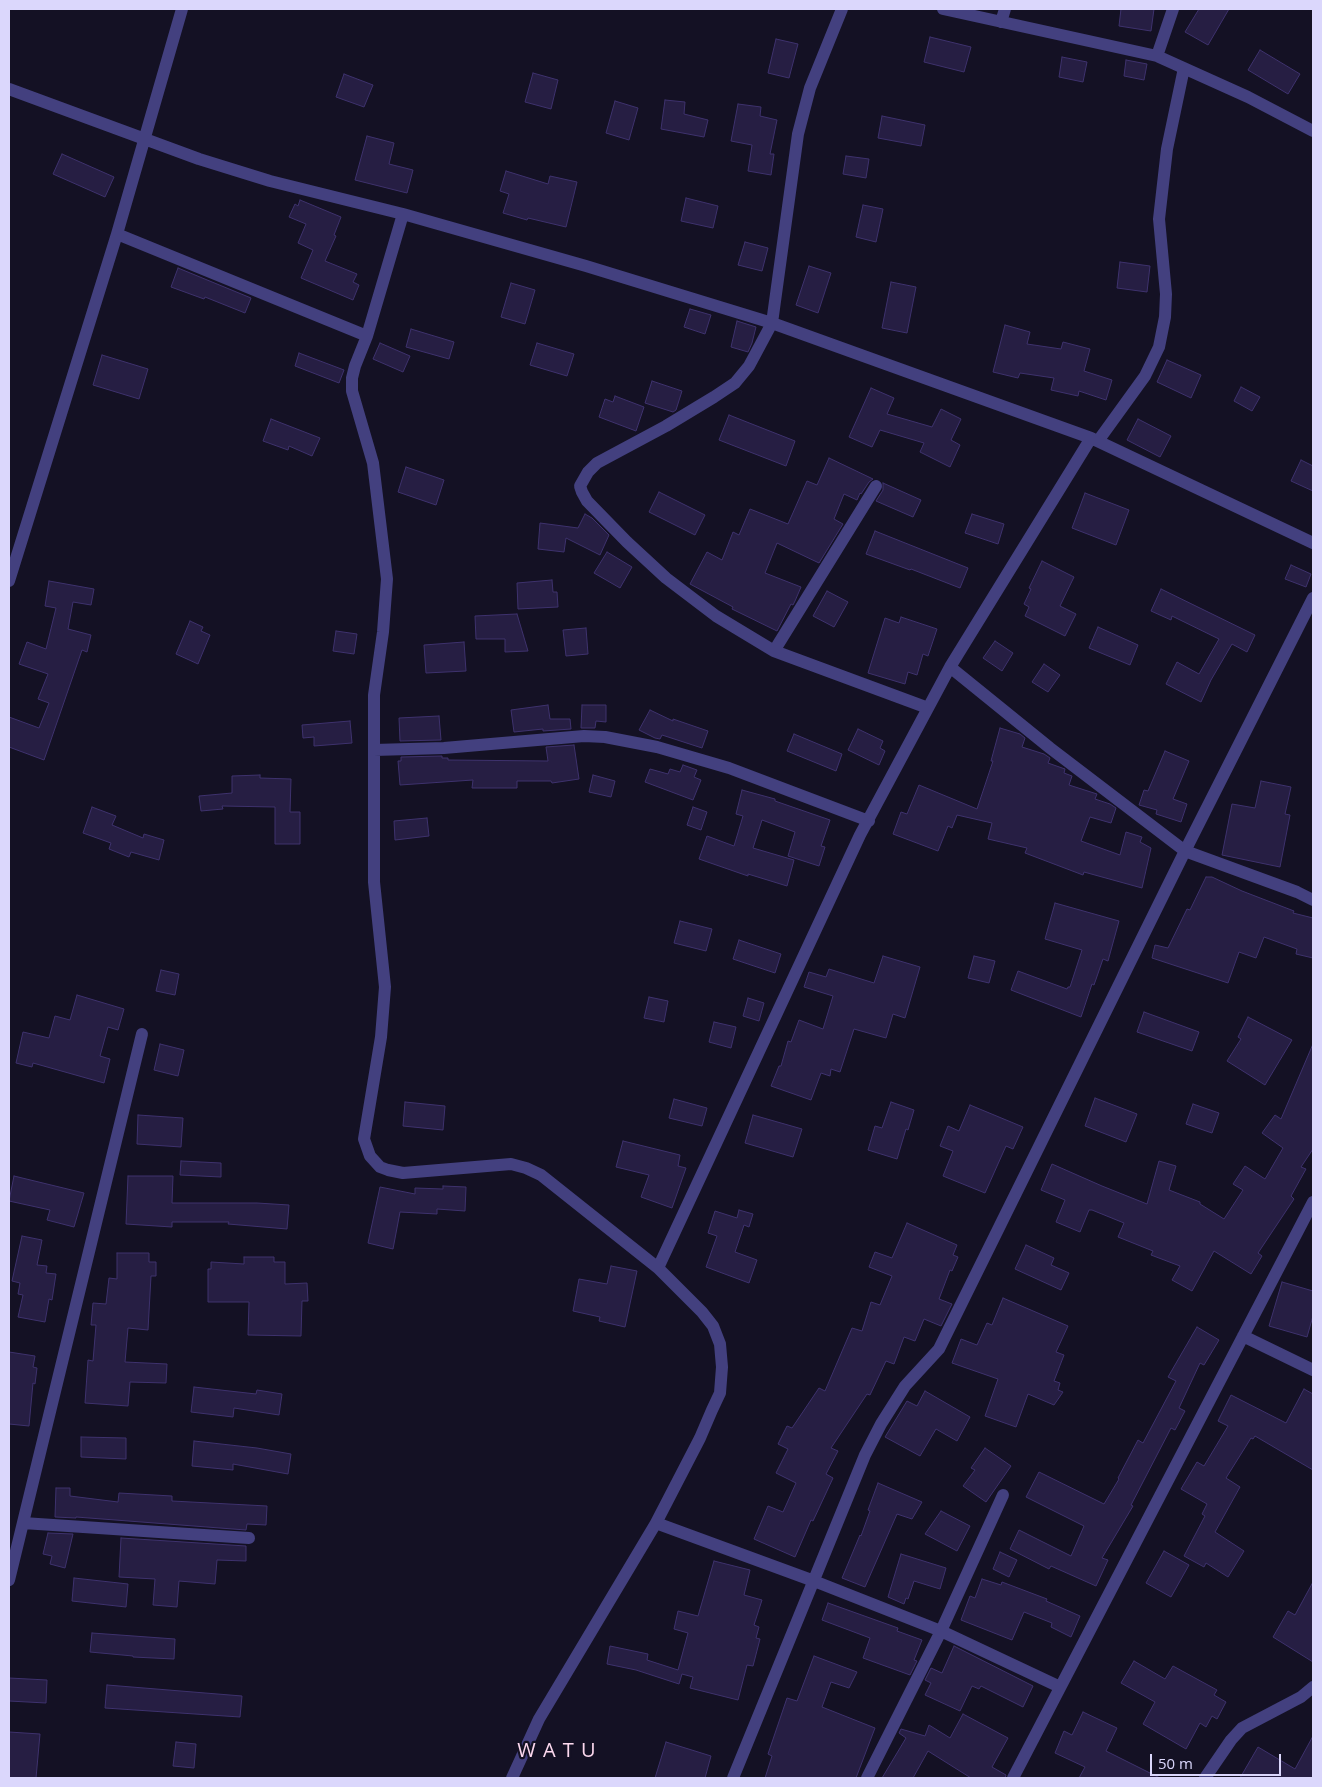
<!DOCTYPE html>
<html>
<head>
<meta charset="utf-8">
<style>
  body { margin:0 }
  #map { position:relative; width:1322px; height:1787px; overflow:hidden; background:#141124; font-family:"Open Sans",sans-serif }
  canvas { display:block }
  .frame { position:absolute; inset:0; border:10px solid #dbd7fc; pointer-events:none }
  .scale { position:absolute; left:1150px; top:1754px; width:131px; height:22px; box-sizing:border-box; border:2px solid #dbd7fc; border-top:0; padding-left:6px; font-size:15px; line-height:18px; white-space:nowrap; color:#dbd7fc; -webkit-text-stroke:4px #141124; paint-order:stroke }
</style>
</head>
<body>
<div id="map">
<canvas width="1322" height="1787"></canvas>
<div class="frame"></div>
<div class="scale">50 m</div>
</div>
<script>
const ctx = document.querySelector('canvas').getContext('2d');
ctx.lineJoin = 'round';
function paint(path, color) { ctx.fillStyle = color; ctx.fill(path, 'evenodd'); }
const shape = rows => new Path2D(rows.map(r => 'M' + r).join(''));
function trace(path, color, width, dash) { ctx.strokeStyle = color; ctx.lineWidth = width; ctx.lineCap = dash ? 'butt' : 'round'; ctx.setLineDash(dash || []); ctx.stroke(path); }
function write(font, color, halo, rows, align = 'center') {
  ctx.font = font + ' "Open Sans",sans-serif'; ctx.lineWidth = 4.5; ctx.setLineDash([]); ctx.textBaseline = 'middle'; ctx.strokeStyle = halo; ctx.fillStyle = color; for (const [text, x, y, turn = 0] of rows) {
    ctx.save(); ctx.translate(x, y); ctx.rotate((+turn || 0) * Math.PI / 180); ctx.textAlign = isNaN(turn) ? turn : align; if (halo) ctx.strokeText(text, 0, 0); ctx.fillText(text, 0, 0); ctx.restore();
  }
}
const building = shape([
  [1121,9,1154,9,1151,31,1119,26,1121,9],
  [1199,9,1229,9,1208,45,1185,32,1199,9],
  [930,37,971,47,964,72,924,62,930,37],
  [776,39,798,44,789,78,768,73,776,39],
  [1260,50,1300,74,1288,94,1248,70,1260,50],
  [1062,57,1087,62,1083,82,1059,77,1062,57],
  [1126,60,1147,64,1144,80,1124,76,1126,60],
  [533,73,558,80,551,109,525,102,533,73],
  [344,74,373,85,364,107,336,97,344,74],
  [665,100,685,102,684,114,708,120,704,137,661,129,665,100],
  [615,101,638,108,629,140,606,133,615,101],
  [738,104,761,107,760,116,777,120,770,154,774,154,771,175,748,171,752,145,731,141,738,104],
  [882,116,925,125,921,146,878,138,882,116],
  [367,136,394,143,389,164,413,170,407,193,355,180,367,136],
  [62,154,114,177,105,197,53,174,62,154],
  [846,156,869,159,866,178,843,174,846,156],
  [506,171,548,184,550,176,577,182,566,227,528,218,527,220,503,213,509,194,500,191,506,171],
  [686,198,718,206,713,228,681,221,686,198],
  [300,200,341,217,334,235,336,236,325,261,357,274,353,282,359,285,353,300,301,278,313,250,298,243,306,224,289,217,295,204,298,206,300,200],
  [863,205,883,209,876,242,856,237,863,205],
  [745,242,768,248,762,271,738,265,745,242],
  [1120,262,1150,266,1147,292,1117,288,1120,262],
  [809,266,831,273,818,313,796,305,809,266],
  [178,268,251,298,245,313,205,297,204,299,171,287,178,268],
  [891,282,916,287,907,333,882,328,891,282],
  [511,283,535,290,525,324,501,317,511,283],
  [690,309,711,315,705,334,684,327,690,309],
  [737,321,756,327,752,343,748,352,731,347,737,321],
  [1005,325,1030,332,1027,344,1061,349,1063,342,1090,349,1084,371,1112,380,1106,400,1079,391,1078,396,1051,390,1054,378,1020,373,1018,378,993,372,1005,325],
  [411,329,454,342,449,359,406,347,411,329],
  [380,343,410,356,403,372,373,359,380,343],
  [537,343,574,354,567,376,530,365,537,343],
  [299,353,344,370,339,383,295,366,299,353],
  [102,355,148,369,139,399,93,385,102,355],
  [1167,360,1201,375,1191,398,1157,382,1167,360],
  [652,381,682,391,676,410,673,412,645,403,652,381],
  [1241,387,1260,397,1252,411,1234,401,1241,387],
  [871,388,894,398,887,414,932,427,941,409,961,419,951,440,960,445,950,467,920,452,924,443,880,430,872,447,849,437,871,388],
  [615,396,644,407,636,431,599,417,605,399,613,402,615,396],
  [729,415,795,441,786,466,719,440,729,415],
  [271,419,320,438,312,456,289,446,288,450,263,441,271,419],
  [1138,419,1171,436,1160,457,1127,440,1138,419],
  [829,458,873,479,869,482,861,494,860,493,857,500,844,494,834,519,843,524,819,563,777,543,765,573,801,587,795,601,793,605,791,604,777,631,732,609,733,607,690,584,707,552,722,560,733,532,739,535,750,509,788,524,807,481,817,485,829,458],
  [1301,460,1313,466,1313,491,1291,481,1301,460],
  [406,467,444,480,436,505,398,492,406,467],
  [883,483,921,500,913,517,876,501,883,490,883,483],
  [659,492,705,515,695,535,649,512,659,492],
  [1085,493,1129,510,1116,545,1072,528,1085,493],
  [585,514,592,518,609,535,600,555,566,538,564,552,538,549,540,523,578,528,585,514],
  [972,514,1004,524,998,544,965,533,972,514],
  [875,531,968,568,960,588,911,569,910,570,866,554,875,531],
  [607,552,632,567,620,588,594,573,607,552],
  [1042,561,1074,577,1060,606,1076,614,1065,636,1025,616,1029,607,1024,604,1031,589,1029,588,1042,561],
  [1291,565,1311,574,1306,587,1285,579,1291,565],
  [552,580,553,592,557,592,558,607,518,609,517,583,552,580],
  [49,581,94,589,91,605,73,602,68,629,91,635,87,652,82,650,44,760,9,747,9,717,39,728,49,703,38,699,48,674,19,664,27,642,46,649,56,608,45,606,49,581],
  [1161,589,1255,635,1247,652,1232,644,1211,680,1201,702,1166,684,1177,662,1199,674,1219,639,1172,616,1171,620,1151,611,1161,589],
  [827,591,848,602,834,627,813,616,827,591],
  [517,614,528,651,505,652,505,639,476,639,475,616,517,614],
  [901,617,937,629,928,656,923,654,917,675,908,672,905,684,868,673,885,618,899,623,901,617],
  [190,621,203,627,201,631,210,635,198,664,176,654,190,621],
  [1098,627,1138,645,1130,665,1089,648,1098,627],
  [586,628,588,654,566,656,563,630,586,628],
  [336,631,357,634,354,654,333,651,336,631],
  [995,641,1013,653,1002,671,983,658,995,641],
  [464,642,466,671,426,673,424,645,464,642],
  [1044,664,1060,675,1048,692,1032,682,1044,664],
  [548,705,550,719,570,719,571,729,543,731,543,729,514,732,511,710,548,705],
  [582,705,606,705,606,722,596,721,595,728,581,728,582,705],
  [650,710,673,721,673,719,708,731,702,748,662,735,660,739,655,738,639,730,650,710],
  [439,716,441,740,400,741,399,718,439,716],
  [350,721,352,743,314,746,314,737,303,738,302,725,350,721],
  [1000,728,1020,734,1025,738,1022,747,1044,754,1050,758,1048,763,1065,769,1064,773,1072,776,1069,785,1097,794,1095,799,1110,804,1116,808,1111,823,1090,817,1081,841,1120,855,1126,832,1142,837,1140,842,1151,848,1142,888,1084,872,1083,875,1025,853,1027,848,988,839,992,823,957,815,952,828,948,826,938,851,893,834,901,812,907,814,919,785,977,809,993,761,991,761,1000,728],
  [858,729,883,741,880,748,885,751,879,765,848,750,858,729],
  [794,734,842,754,836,771,787,751,794,734],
  [574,745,579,779,552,783,551,781,517,781,517,788,472,788,473,780,400,785,398,761,401,761,401,757,442,756,442,758,448,758,448,760,548,761,546,747,574,745],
  [1165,751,1189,761,1173,799,1187,804,1181,822,1156,814,1157,810,1139,805,1144,790,1148,791,1165,751],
  [683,765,697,770,694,777,701,780,693,800,645,782,650,769,668,774,670,769,680,772,683,765],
  [260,775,260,778,291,779,290,812,300,812,300,844,275,844,275,807,222,806,223,809,201,811,199,796,232,793,232,776,260,775],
  [593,775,615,781,611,797,589,792,593,775],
  [1261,781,1291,787,1285,814,1290,815,1280,867,1222,855,1232,804,1255,808,1261,781],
  [742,790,775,799,775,801,830,820,821,846,825,847,819,866,788,856,795,832,762,820,753,848,794,860,787,886,748,874,748,876,699,859,707,836,734,846,743,816,736,814,742,790],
  [92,807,116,816,112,825,143,838,144,834,164,840,159,860,131,852,129,857,109,849,111,843,83,833,92,807],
  [693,807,707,812,701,830,687,825,693,807],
  [427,818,429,836,395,840,394,821,427,818],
  [1206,877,1212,877,1242,891,1294,911,1293,913,1313,918,1313,958,1296,954,1297,949,1264,937,1256,958,1239,952,1228,983,1152,958,1155,945,1168,948,1187,909,1190,910,1206,877],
  [1055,903,1119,921,1108,961,1103,959,1094,985,1092,984,1081,1017,1011,990,1018,971,1067,989,1068,987,1070,987,1082,950,1045,939,1055,903],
  [680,921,712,929,706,951,674,943,680,921],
  [739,940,781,954,775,973,733,959,739,940],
  [883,956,920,967,905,1018,893,1014,886,1038,854,1029,840,1072,831,1069,830,1076,821,1073,811,1100,771,1086,779,1066,781,1066,788,1041,791,1042,799,1020,823,1029,833,996,804,987,809,972,826,977,829,969,874,983,883,956],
  [974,956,995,961,989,983,968,978,974,956],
  [161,970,179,974,175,995,156,991,161,970],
  [77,995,124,1009,118,1030,108,1027,100,1056,110,1059,104,1083,33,1063,32,1067,16,1063,23,1032,49,1038,55,1016,70,1020,77,995],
  [649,997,668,1001,664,1022,644,1018,649,997],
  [748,998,764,1003,759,1021,743,1016,748,998],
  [1144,1012,1199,1032,1192,1051,1137,1032,1144,1012],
  [1248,1017,1292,1040,1265,1085,1227,1061,1241,1039,1238,1037,1248,1017],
  [714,1022,736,1027,731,1048,709,1042,714,1022],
  [160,1044,184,1050,178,1076,154,1070,160,1044],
  [1313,1044,1313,1149,1301,1167,1306,1169,1291,1196,1294,1199,1258,1253,1262,1256,1251,1274,1214,1251,1192,1291,1172,1280,1180,1266,1151,1255,1153,1251,1118,1237,1124,1223,1092,1210,1089,1210,1080,1232,1056,1222,1065,1200,1041,1190,1052,1164,1102,1186,1147,1204,1159,1161,1176,1166,1169,1190,1200,1202,1200,1204,1224,1219,1243,1190,1233,1184,1245,1166,1265,1179,1283,1148,1262,1133,1275,1115,1281,1119,1313,1044],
  [1095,1098,1137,1114,1126,1142,1085,1126,1095,1098],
  [674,1099,707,1108,702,1126,669,1118,674,1099],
  [405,1102,445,1106,443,1130,403,1126,405,1102],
  [891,1102,914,1110,908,1130,906,1129,897,1159,868,1150,875,1126,882,1128,891,1102],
  [1193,1104,1219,1113,1212,1133,1186,1124,1193,1104],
  [970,1105,1023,1127,1013,1149,1006,1146,985,1193,943,1176,953,1151,940,1146,948,1126,959,1131,970,1105],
  [138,1115,183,1118,181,1147,137,1144,138,1115],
  [753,1115,802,1129,793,1157,745,1143,753,1115],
  [623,1141,680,1155,678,1166,686,1168,672,1208,641,1197,649,1175,616,1167,623,1141],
  [181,1161,221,1163,221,1177,180,1175,181,1161],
  [14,1176,84,1193,74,1227,47,1220,50,1210,9,1201,14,1176],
  [128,1176,173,1176,172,1203,257,1203,289,1205,287,1229,228,1224,229,1222,172,1222,172,1227,126,1224,128,1176],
  [443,1186,466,1187,465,1211,437,1209,437,1214,400,1212,393,1249,368,1243,380,1187,415,1194,415,1188,443,1189,443,1186],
  [739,1210,753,1214,749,1227,744,1225,735,1252,757,1260,749,1283,706,1267,717,1236,708,1233,715,1211,737,1218,739,1210],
  [907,1223,957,1245,953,1255,958,1257,952,1271,950,1270,939,1299,952,1304,941,1326,924,1319,915,1341,904,1337,894,1364,886,1361,870,1395,867,1394,831,1448,838,1451,826,1474,833,1478,813,1521,811,1520,795,1557,754,1539,768,1506,783,1512,796,1483,776,1473,788,1449,778,1444,787,1426,792,1428,819,1388,825,1391,852,1328,862,1331,871,1302,880,1305,892,1276,869,1267,875,1252,892,1258,907,1223],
  [22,1236,42,1240,37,1265,47,1266,46,1273,56,1274,52,1300,49,1299,45,1322,18,1317,23,1295,18,1294,20,1283,12,1281,22,1236],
  [1026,1245,1054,1258,1051,1265,1069,1273,1061,1290,1015,1269,1026,1245],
  [117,1253,149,1253,149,1262,156,1262,156,1276,151,1276,148,1330,128,1328,125,1362,167,1364,166,1383,130,1382,128,1406,85,1403,88,1360,93,1361,96,1325,91,1325,93,1303,106,1304,109,1278,117,1279,117,1253],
  [244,1257,274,1257,274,1262,285,1262,285,1284,307,1283,308,1301,302,1301,301,1336,248,1335,249,1302,208,1302,208,1269,211,1269,211,1262,244,1264,244,1257],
  [611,1266,637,1271,625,1327,599,1321,600,1317,573,1311,579,1279,607,1284,611,1266],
  [1282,1282,1313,1291,1313,1316,1307,1337,1269,1326,1282,1282],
  [1003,1298,1068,1326,1056,1352,1064,1355,1054,1381,1060,1383,1058,1390,1063,1392,1054,1405,1028,1394,1016,1427,985,1416,998,1379,952,1363,961,1339,977,1345,987,1323,992,1325,1003,1298],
  [1197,1327,1219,1340,1204,1365,1200,1363,1179,1408,1185,1411,1175,1430,1171,1428,1131,1505,1133,1506,1102,1558,1108,1560,1096,1586,1051,1566,1049,1569,1010,1549,1019,1530,1071,1556,1084,1526,1026,1497,1039,1472,1104,1504,1119,1479,1118,1478,1138,1440,1143,1443,1176,1381,1168,1377,1197,1327],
  [9,1352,35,1356,33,1367,37,1368,35,1384,33,1383,29,1426,9,1424,9,1352],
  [194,1387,256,1394,257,1390,282,1394,279,1415,234,1408,233,1417,191,1412,194,1387],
  [1304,1389,1313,1394,1313,1470,1255,1436,1253,1439,1251,1438,1226,1478,1240,1487,1215,1532,1244,1551,1228,1577,1206,1563,1204,1567,1184,1556,1205,1516,1202,1514,1207,1504,1181,1489,1197,1462,1204,1466,1228,1426,1218,1421,1231,1395,1286,1423,1304,1389],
  [925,1391,970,1417,957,1441,936,1429,920,1456,885,1437,907,1401,917,1406,925,1391],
  [81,1437,126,1438,126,1459,81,1457,81,1437],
  [194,1441,257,1448,291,1454,288,1474,233,1464,233,1470,192,1466,194,1441],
  [985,1448,1011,1466,986,1502,963,1486,975,1470,971,1468,985,1448],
  [878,1483,922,1502,912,1519,897,1514,865,1587,842,1578,860,1535,861,1536,870,1511,868,1510,878,1483],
  [56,1488,70,1488,70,1496,118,1502,119,1493,172,1496,172,1501,267,1506,266,1525,247,1524,246,1530,76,1517,76,1518,55,1517,56,1488],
  [941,1511,970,1526,957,1551,925,1534,941,1511],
  [48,1533,73,1534,65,1568,50,1564,52,1556,43,1554,48,1533],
  [121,1538,246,1546,246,1561,217,1560,215,1584,179,1581,177,1607,153,1605,155,1579,119,1577,121,1538],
  [1164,1551,1189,1565,1171,1597,1146,1583,1164,1551],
  [1000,1552,1017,1560,1009,1577,993,1569,1000,1552],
  [901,1554,946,1568,940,1589,914,1581,908,1599,906,1598,904,1604,888,1597,901,1554],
  [714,1561,750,1570,744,1595,762,1600,754,1625,759,1627,756,1638,760,1639,753,1666,747,1665,738,1700,690,1688,693,1677,682,1674,679,1684,636,1670,607,1664,610,1646,648,1654,647,1660,678,1670,688,1633,674,1629,678,1611,698,1616,714,1561],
  [74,1578,128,1584,126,1607,72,1601,74,1578],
  [982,1579,1001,1585,1002,1582,1047,1599,1046,1601,1080,1616,1071,1637,1051,1627,1052,1623,1024,1612,1012,1640,961,1620,970,1596,975,1598,982,1579],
  [1313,1582,1313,1662,1273,1637,1288,1611,1295,1615,1313,1582],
  [828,1603,898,1628,897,1631,922,1640,914,1660,917,1661,910,1675,863,1658,870,1638,822,1620,828,1603],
  [92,1633,175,1639,174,1659,133,1657,133,1656,90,1652,92,1633],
  [954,1646,1033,1686,1023,1707,981,1686,979,1689,972,1686,960,1711,925,1695,931,1683,925,1680,931,1668,942,1673,954,1646],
  [814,1656,857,1672,849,1688,831,1682,822,1707,875,1728,856,1778,765,1778,772,1756,768,1754,787,1698,797,1701,814,1656],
  [1134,1661,1165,1679,1173,1666,1217,1690,1214,1695,1226,1702,1217,1719,1212,1716,1206,1727,1200,1723,1186,1749,1143,1724,1155,1702,1121,1683,1134,1661],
  [9,1678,47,1680,46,1703,9,1701,9,1678],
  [107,1685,242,1696,240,1717,105,1708,107,1685],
  [1083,1712,1117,1728,1106,1751,1160,1778,1079,1778,1085,1767,1055,1753,1064,1731,1072,1735,1083,1712],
  [963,1714,1008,1738,992,1767,1006,1775,1005,1778,971,1778,928,1751,913,1778,882,1778,906,1738,899,1733,901,1729,925,1736,929,1725,950,1738,963,1714],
  [9,1732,40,1734,36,1778,9,1778,9,1732],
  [1313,1736,1313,1778,1240,1778,1258,1747,1295,1769,1313,1736],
  [176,1742,196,1744,194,1768,173,1766,176,1742],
  [666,1742,711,1756,705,1778,655,1778,666,1742]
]);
const street = shape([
  [842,9,810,88,798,134,772,323,749,366,735,383,714,397,666,426,597,463,588,472,580,486,582,492,587,501,627,542,666,578,716,616,774,651,928,708],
  [943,9,1157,56,1248,97,1313,131],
  [1001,22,1005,9],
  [1157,56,1173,9],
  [9,89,199,159,270,181,403,214,586,266,772,323,1091,438,1313,543],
  [403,214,367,336,355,366,352,378,352,391,373,463,387,579,383,632,374,695,374,882,385,987,381,1037,364,1139,370,1156,380,1167,388,1170,403,1173,511,1164,526,1168,541,1175,658,1268],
  [117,234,367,336],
  [1098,441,1145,376,1159,347,1165,317,1166,294,1159,219,1167,149,1184,68],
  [9,581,117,234,182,9],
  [774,651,876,486],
  [950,667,1050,748,1185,851,1297,892,1313,900],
  [374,750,444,748,584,736,605,737,657,747,729,768,869,821],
  [1243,1336,1313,1370],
  [23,1523,249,1538],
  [9,1580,142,1034],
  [1060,1687,941,1631,814,1581,656,1523,700,1438,712,1410,720,1393,722,1367,720,1344,713,1326,702,1312,658,1268,860,835,950,667,1091,438],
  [512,1778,539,1719,656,1523],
  [733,1778,865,1455,881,1424,905,1386,939,1349,1185,851,1313,598],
  [867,1778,941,1631,1003,1495],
  [1013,1778,1313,1202],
  [1205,1778,1231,1740,1242,1728,1301,1697,1313,1687]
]);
const quarterNames = [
  ["W A T U",557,1751]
];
paint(building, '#261e43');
trace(building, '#3e326d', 1);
trace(street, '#43407f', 12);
ctx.letterSpacing = '1px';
write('20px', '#fcd8ee', '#141124', quarterNames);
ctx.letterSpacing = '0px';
</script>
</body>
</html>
